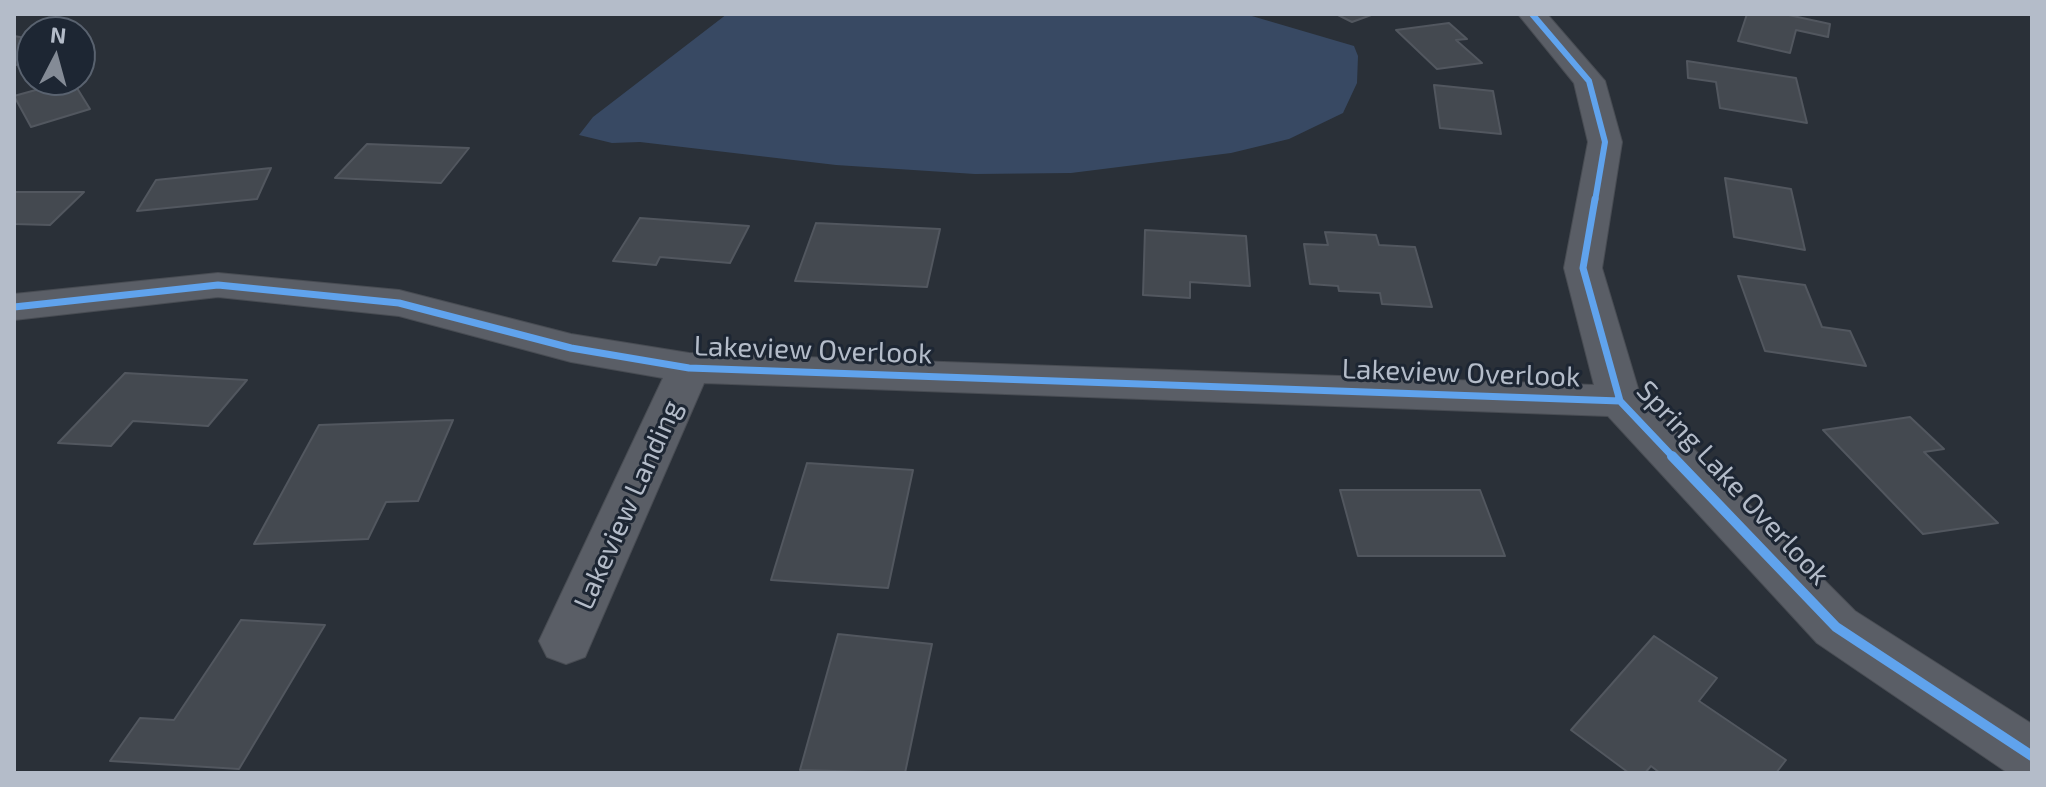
<!DOCTYPE html>
<html>
<head>
<meta charset="utf-8">
<style>
  body { margin:0 }
  #map { position:relative; width:2046px; height:787px; overflow:hidden; background:#2a3038; font-family:"Exo 2",sans-serif }
  canvas { display:block }
  .frame { position:absolute; inset:0; border:16px solid #b4bcc9; pointer-events:none }
  .north { position:absolute; left:16px; top:16px; width:80px; height:80px; box-sizing:border-box; background:#1d2633; border:2px solid #59626f; border-radius:50%; rotate:6deg; font-size:22px; font-weight:700; line-height:32px; text-align:center; color:#b4bcc9 }
  .north::after { content:''; display:block; margin:auto; width:28px; height:36px; background:#848b96; clip-path:polygon(50% 0,100% 100%,50% 72%,0 100%) }
</style>
</head>
<body>
<div id="map">
<canvas width="2046" height="787"></canvas>
<div class="frame"></div>
<div class="north">N</div>
</div>
<script>
const ctx = document.querySelector('canvas').getContext('2d');
ctx.lineJoin = 'round';
function paint(path, color) { ctx.fillStyle = color; ctx.fill(path, 'evenodd'); }
const shape = rows => new Path2D(rows.map(r => 'M' + r).join(''));
function trace(path, color, width, dash) { ctx.strokeStyle = color; ctx.lineWidth = width; ctx.lineCap = dash ? 'butt' : 'round'; ctx.setLineDash(dash || []); ctx.stroke(path); }
function write(font, color, halo, rows, align = 'center') {
  ctx.font = font + ' "Exo 2",sans-serif'; ctx.lineWidth = 6; ctx.setLineDash([]); ctx.textBaseline = 'middle'; ctx.strokeStyle = halo; ctx.fillStyle = color; for (const [text, x, y, turn = 0] of rows) {
    ctx.save(); ctx.translate(x, y); ctx.rotate((+turn || 0) * Math.PI / 180); ctx.textAlign = isNaN(turn) ? turn : align; if (halo) ctx.strokeText(text, 0, 0); ctx.fillText(text, 0, 0); ctx.restore();
  }
}
const water = shape([
  [727,14,1245,14,1354,46,1358,56,1357,83,1343,113,1289,139,1231,153,1071,173,975,174,836,165,640,142,612,143,579,135,593,117]
]);
const building = shape([
  [1336,14,1374,14,1352,22,1336,14],
  [1747,14,1784,14,1830,24,1828,37,1796,30,1790,53,1738,41,1747,14],
  [1449,23,1467,39,1456,40,1482,63,1437,69,1396,30,1449,23],
  [14,36,32,39,32,57,14,66,14,36],
  [1687,61,1796,78,1807,123,1720,108,1716,82,1688,78,1687,61],
  [72,80,90,109,31,127,14,96,72,80],
  [1434,85,1493,91,1501,134,1440,128,1434,85],
  [367,144,469,148,441,183,335,178,367,144],
  [271,168,257,199,137,211,156,180,271,168],
  [1725,178,1791,189,1805,250,1734,237,1725,178],
  [14,192,84,192,50,225,14,224,14,192],
  [640,218,749,226,730,263,660,257,656,265,613,261,640,218],
  [816,223,940,229,927,287,795,281,816,223],
  [1145,230,1246,236,1250,286,1190,282,1190,298,1143,295,1145,230],
  [1325,232,1376,235,1379,245,1415,247,1432,307,1382,304,1380,293,1339,291,1338,286,1310,284,1304,244,1328,245,1325,232],
  [1738,276,1805,285,1822,327,1850,331,1866,366,1765,351,1738,276],
  [125,373,247,380,208,426,133,421,111,446,58,443,125,373],
  [1910,417,1944,449,1924,452,1998,523,1923,534,1823,430,1910,417],
  [453,420,418,501,386,502,368,539,254,544,319,425,453,420],
  [807,463,913,470,888,588,771,580,807,463],
  [1340,490,1480,490,1505,556,1358,556,1340,490],
  [241,620,325,625,239,769,110,761,140,718,174,720,241,620],
  [838,634,932,644,905,773,800,770,838,634],
  [1654,636,1717,678,1699,701,1786,760,1776,773,1660,773,1651,766,1645,773,1629,773,1571,730,1654,636]
]);
const street = shape([
  [1518,14,1547,14,1605,81,1622,142,1602,268,1640,395,1855,611,2032,724,2032,773,2008,773,1817,643,1608,416,704,383,585,657,566,664,547,657,539,641,663,378,571,362,399,316,218,297,14,320,14,294,218,273,399,290,571,334,689,353,1594,385,1564,268,1588,142,1574,83,1518,14]
]);
const cyclewayFar2 = shape([
  [1532,14,1589,81,1605,142,1595,201]
]);
const cyclewayFar1 = shape([
  [1595,199,1583,268,1620,401,1674,458],
  [14,307,218,285,399,303,571,348,689,368,1620,401]
]);
const cycleway = shape([
  [1672,456,1836,627,2032,756]
]);
const streetNames = [
  ["Lakeview Overlook",813,350,2],
  ["Lakeview Overlook",1461,373,2],
  ["Spring Lake Overlook",1733,483,47],
  ["Lakeview Landing",628,505,-66]
];
paint(water, '#384963');
paint(building, '#444950');
trace(building, '#52575f', 2);
trace(street, '#484c53', 2);
paint(street, '#5a5e66');
trace(cyclewayFar2, '#60a3ed', 6);
trace(cyclewayFar1, '#60a3ed', 7);
trace(cycleway, '#60a3ed', 10);
write('28px', '#b4bcc9', '#1d2633', streetNames);
</script>
</body>
</html>
